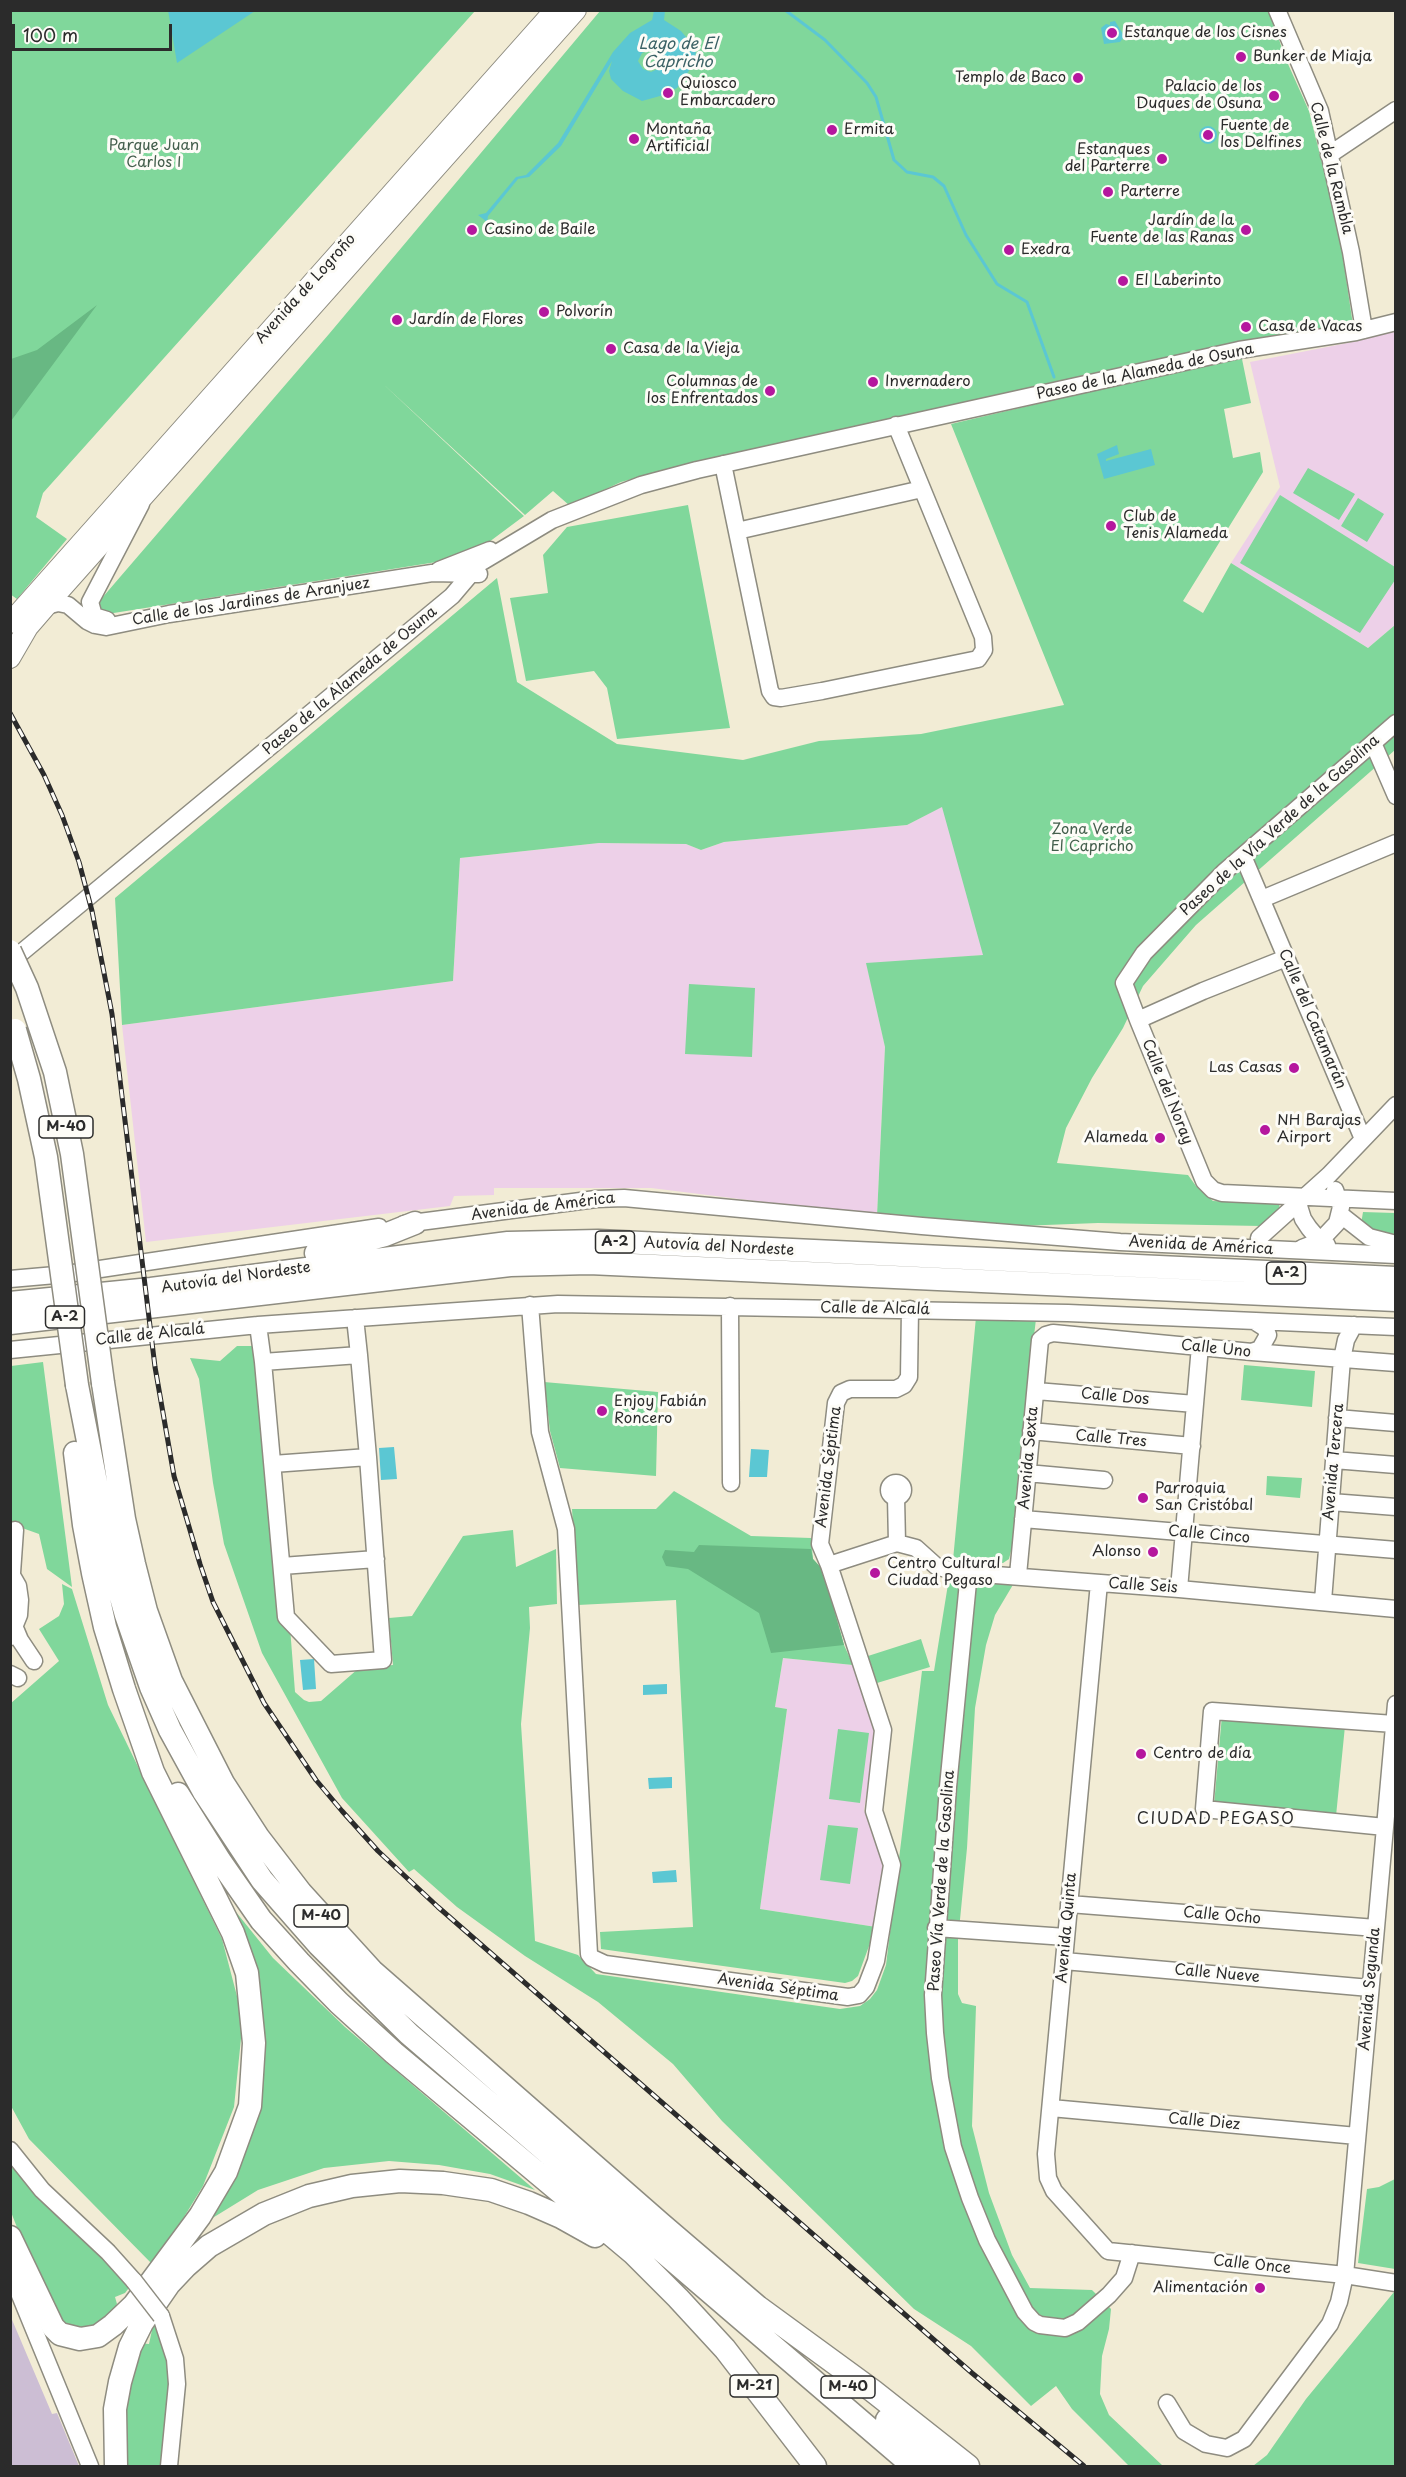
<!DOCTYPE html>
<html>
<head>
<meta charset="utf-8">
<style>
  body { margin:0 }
  #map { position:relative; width:1406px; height:2477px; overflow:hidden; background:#f2ecd5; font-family:"Playpen Sans",sans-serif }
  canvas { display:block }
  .frame { position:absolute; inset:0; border:12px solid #2b2b2b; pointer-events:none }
  .scale { position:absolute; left:12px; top:24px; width:160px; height:27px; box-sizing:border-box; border:3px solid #2b2b2b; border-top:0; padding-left:8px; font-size:18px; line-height:21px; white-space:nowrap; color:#2b2b2b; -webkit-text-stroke:4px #fdfcf7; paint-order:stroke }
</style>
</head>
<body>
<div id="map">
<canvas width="1406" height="2477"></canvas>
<div class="frame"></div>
<div class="scale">100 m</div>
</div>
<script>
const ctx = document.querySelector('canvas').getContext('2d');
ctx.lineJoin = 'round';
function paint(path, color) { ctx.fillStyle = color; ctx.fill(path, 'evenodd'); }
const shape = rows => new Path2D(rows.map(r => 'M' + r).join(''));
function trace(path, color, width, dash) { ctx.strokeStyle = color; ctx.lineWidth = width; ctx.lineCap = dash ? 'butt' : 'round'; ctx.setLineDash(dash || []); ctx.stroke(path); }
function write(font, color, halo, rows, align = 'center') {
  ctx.font = font + ' "Playpen Sans",sans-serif'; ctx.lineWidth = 6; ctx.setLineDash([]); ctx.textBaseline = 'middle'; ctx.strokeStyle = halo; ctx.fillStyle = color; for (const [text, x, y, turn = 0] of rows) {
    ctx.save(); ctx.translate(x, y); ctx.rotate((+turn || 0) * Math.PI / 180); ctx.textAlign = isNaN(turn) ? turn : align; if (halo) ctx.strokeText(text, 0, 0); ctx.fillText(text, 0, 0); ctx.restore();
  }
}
const built = shape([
  [1395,331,1395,625,1368,648,1231,563,1280,487,1250,362,1358,341],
  [943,806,984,955,867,964,885,1047,877,1216,651,1188,494,1188,494,1195,454,1196,450,1206,146,1242,122,1025,453,981,460,858,599,843,686,844,701,850,724,842,907,825],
  [783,1658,853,1665,876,1730,864,1810,883,1865,876,1927,760,1909,787,1709,775,1707]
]);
const industrial = shape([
  [10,2315,52,2414,57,2413,79,2466,11,2466]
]);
const green = shape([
  [10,11,475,11,43,493,36,517,67,539,17,599,10,594],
  [600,11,1270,11,1284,55,1309,111,1339,231,1353,325,1243,343,711,458,621,482,570,506,553,491,525,515,381,382,524,516,485,545,443,561,101,615,96,605,329,334],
  [1242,359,1251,403,1224,409,1233,458,1260,452,1263,472,1183,601,1203,613,1231,563,1368,648,1395,625,1395,750,1196,925,1143,986,1123,1028,1092,1078,1066,1128,1057,1163,1188,1175,1196,1186,1213,1201,1279,1204,1280,1209,1261,1226,1098,1223,993,1227,877,1216,885,1047,866,963,983,955,942,807,907,825,724,842,701,850,686,844,599,843,460,858,453,981,122,1025,115,898,497,578,517,682,617,744,743,760,819,741,921,734,1064,705,951,424,1216,362],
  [1308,468,1355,494,1339,520,1293,493],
  [1280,495,1395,567,1395,580,1360,633,1240,563],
  [1358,498,1384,514,1367,542,1341,526],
  [688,505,730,728,617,739,607,688,594,671,526,681,510,598,548,593,543,555,567,527],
  [689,984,755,988,752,1057,685,1054],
  [1363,1212,1395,1213,1395,1234,1382,1233,1361,1224],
  [976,1317,1036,1319,1019,1463,1012,1547,1009,1559,1003,1563,953,1560],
  [237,1346,256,1346,290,1627,295,1692,304,1700,309,1702,321,1701,359,1668,393,1665,389,1618,412,1616,463,1536,513,1530,516,1567,556,1549,557,1604,529,1607,530,1628,521,1724,535,1941,578,1955,596,1974,840,2009,860,2006,870,1999,877,1990,886,1965,922,1671,934,1671,949,1578,1014,1583,995,1615,986,1645,975,1708,967,1848,958,1940,958,1994,962,2003,976,2006,972,2126,989,2193,1012,2255,1030,2288,1092,2290,1111,2309,1109,2329,1102,2356,1100,2394,1109,2415,1163,2466,1129,2466,1072,2409,1056,2386,1031,2406,971,2346,914,2309,722,2121,673,2064,598,2002,525,1956,457,1907,414,1869,409,1872,342,1798,262,1653,224,1544,213,1483,199,1379,190,1358,220,1361],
  [43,1362,72,1587,47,1569,39,1534,11,1524,11,1366],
  [1244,1365,1315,1371,1312,1407,1241,1400],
  [544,1382,658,1392,656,1476,560,1468,550,1431],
  [1267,1476,1302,1478,1300,1498,1266,1495],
  [674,1491,751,1536,811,1538,813,1559,823,1570,844,1645,853,1665,783,1658,775,1707,787,1709,760,1909,876,1927,858,1976,852,1981,845,1983,601,1949,600,1932,693,1927,676,1600,578,1605,572,1509,656,1509],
  [62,1584,72,1589,108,1705,222,1939,243,2019,234,2107,203,2186,154,2266,29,2139,11,2106,10,1704,59,1661,39,1629,59,1616,64,1604],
  [921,1639,930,1667,877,1683,868,1656],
  [1222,1715,1345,1726,1336,1816,1214,1805],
  [838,1729,869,1733,860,1803,829,1799],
  [828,1825,858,1828,850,1884,820,1880],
  [236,1912,273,1958,345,2027,535,2190,490,2174,439,2165,389,2161,324,2168,258,2190,193,2230,234,2174,258,1976],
  [10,2157,132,2284,125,2293,115,2297,117,2304,110,2316,100,2325,68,2330,46,2302,11,2212],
  [1395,2179,1396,2461,1394,2466,1253,2466,1267,2455,1306,2399,1394,2292,1395,2269,1358,2263,1367,2189,1379,2187],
  [155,2316,173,2372,165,2466,122,2466,119,2425,138,2343,149,2344]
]);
const forest = shape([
  [97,305,11,421,11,359,37,350],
  [699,1545,811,1549,813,1559,823,1570,844,1645,771,1653,759,1613,688,1569,666,1566,662,1557,665,1550,694,1552]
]);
const water = shape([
  [168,10,255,10,255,11,177,63],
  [654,11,665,11,664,20,681,31,696,49,695,62,677,88,660,96,642,101,623,91,611,79,609,71,612,61,561,146,529,177,518,179,488,216,487,222,478,215,486,213,516,177,526,175,558,143,613,52,630,33,652,20],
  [650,49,660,52,663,61,660,68,651,72,643,69,638,61,642,53],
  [1115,21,1124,36,1123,38,1120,42,1104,44,1101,28,1106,24,1110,25,1110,22],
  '1199 135a9 9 0 1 1 18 0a9 9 0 1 1-18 0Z',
  [1117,445,1119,454,1106,459,1106,461,1151,449,1155,465,1104,479,1097,454],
  [394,1447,397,1479,381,1480,379,1448],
  [751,1449,769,1450,767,1477,749,1477],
  [314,1659,316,1689,303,1690,300,1660],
  [667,1684,667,1694,643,1695,643,1685],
  [672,1777,672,1788,649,1789,648,1778],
  [676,1870,677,1882,653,1883,652,1872]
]);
const stream = shape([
  [785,10,825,40,867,83,876,97,894,160,907,172,933,177,944,186,966,235,997,284,1027,302,1054,377]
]);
const minor = shape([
  [1277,10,1320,111,1351,252,1364,330],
  [1329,155,1396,110],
  [723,464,770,691,774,697,781,698,822,691,978,659,984,650,983,637,896,425],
  [737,531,922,489],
  [439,570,490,550],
  [46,606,58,603,68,605,87,621,95,625,106,627,169,614,432,573,479,574],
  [107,620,94,616,90,602,141,504],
  [1373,743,1396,796],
  [1243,856,1363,1139],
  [1262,899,1396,843],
  [1286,958,1203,991,1138,1020,1204,1181,1213,1190,1222,1193,1396,1201],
  [10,962,452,596,480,563,552,520,641,485,697,470,1239,350,1356,332,1396,322],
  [1138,1020,1124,983,1144,953,1224,872,1396,723],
  [1298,1203,1303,1219,1309,1228,1320,1241,1327,1245],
  [1341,1215,1369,1237,1396,1244],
  [404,1224,596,1199,624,1198,922,1226,1120,1242,1396,1255],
  [1259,1238,1329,1175,1396,1105],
  [1302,1248,1320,1241,1337,1223,1341,1207,1335,1190],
  [10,1279,67,1274,379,1227],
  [530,1305,540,1432,566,1529,589,1954,592,1958,605,1964,848,1997,859,1995,866,1987,876,1961,892,1865,874,1811,883,1730,829,1565,820,1544,836,1403,841,1393,850,1389,896,1389,904,1385,909,1377,910,1309],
  [730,1306,731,1483],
  [355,1318,359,1355,368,1457,383,1660,331,1664,286,1617,263,1362,359,1355],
  [258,1325,263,1362],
  [10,1350,258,1325,558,1304,1068,1313,1396,1327],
  [1252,1352,1260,1349,1268,1335,1265,1328,1254,1321],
  [1036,1391,1195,1404],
  [1337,1418,1396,1423],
  [1031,1431,1192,1446],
  [1334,1460,1396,1465],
  [273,1464,368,1457],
  [1027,1473,1104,1480],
  '889 1490a7 7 0 1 1 14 0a7 7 0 1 1-14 0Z',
  [896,1497,897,1543],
  [1331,1502,1396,1507],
  [1023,1519,1396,1550],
  [829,1565,897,1543,916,1548,936,1566,956,1572,1179,1589,1396,1609],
  [282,1566,376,1559],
  [10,1572,18,1586,20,1600,19,1615,10,1637],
  [969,1572,948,1787,933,1995,935,2033,940,2078,953,2147,970,2198,987,2240,1025,2312,1034,2322,1040,2325,1065,2328,1078,2322,1109,2295,1124,2278,1132,2253],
  [12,1573,15,1530],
  [1018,1575,1040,1340,1046,1335,1053,1333,1252,1352,1396,1363],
  [1099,1583,1046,2154,1048,2178,1054,2191,1108,2251,1345,2275,1396,2283],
  [1179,1589,1200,1346],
  [1323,1601,1342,1359,1346,1340,1354,1325],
  [15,1628,20,1640,34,1661],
  [10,1674,18,1678],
  [1385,1827,1204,1809,1212,1711,1394,1724],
  [1069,1904,1376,1928],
  [936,1928,1066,1937],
  [1064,1961,1370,1988],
  [1051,2108,1357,2136],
  [10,2150,42,2190,108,2252,134,2281],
  [10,2271,90,2466],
  [161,2316,175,2359,177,2384,169,2466],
  [1167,2403,1184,2431,1206,2444,1227,2448,1244,2439,1330,2324,1339,2302,1345,2275,1396,1704]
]);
const major = shape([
  [10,623,555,10],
  [10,658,28,627,60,590,576,10]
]);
const highway = shape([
  [316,1253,385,1235,415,1223],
  [10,1303,151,1289,508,1243,598,1241,1396,1278],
  [10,1323,510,1265,589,1263,1396,1300],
  [103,1383,124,1519,134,1564,146,1611,171,1681,223,1783,258,1837,301,1893,372,1971,661,2224,758,2307,873,2391,968,2466],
  [77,1385,113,1569,126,1615,151,1687,170,1730,204,1792,262,1880,319,1945,409,2034,913,2466],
  [178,1794,220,1861,261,1920,299,1962,339,2003,394,2053,633,2253,678,2298,725,2349,815,2466],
  [10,2237,53,2327,60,2334,80,2339,98,2336,113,2325,134,2305,200,2216,226,2172,250,2106,254,2043,247,1973,233,1933,153,1772,124,1689,105,1627,93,1573,84,1525,75,1453],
  [887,2420,940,2466],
  [116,2466,115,2409,120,2382,130,2347,142,2323,169,2284,186,2266,209,2246,264,2214,309,2196,352,2186,400,2181,443,2183,491,2190,529,2203,561,2217,595,2236]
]);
const rail = shape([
  [10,713,44,775,62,815,79,862,92,911,112,1014,155,1367,174,1476,200,1564,213,1602,264,1703,316,1780,342,1811,378,1851,438,1907,972,2373,1084,2466]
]);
const minorBridge = shape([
  [134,2281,161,2316]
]);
const highwayBridge = shape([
  [10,951,27,988,55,1072,72,1154,103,1383],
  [15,1030,29,1079,46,1157,77,1385]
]);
const markers = [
  [1112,33,6,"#b5179e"],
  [1241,57,6,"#b5179e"],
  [1078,78,6,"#b5179e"],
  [668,93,6,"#b5179e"],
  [1274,96,6,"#b5179e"],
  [832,130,6,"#b5179e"],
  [1208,135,6,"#b5179e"],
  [634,139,6,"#b5179e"],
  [1162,159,6,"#b5179e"],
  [1108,192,6,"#b5179e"],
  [472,230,6,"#b5179e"],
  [1246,230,6,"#b5179e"],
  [1009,250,6,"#b5179e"],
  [1123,281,6,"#b5179e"],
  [544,312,6,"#b5179e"],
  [397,320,6,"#b5179e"],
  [1246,327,6,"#b5179e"],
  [611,349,6,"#b5179e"],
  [873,382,6,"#b5179e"],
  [770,391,6,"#b5179e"],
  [1111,526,6,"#b5179e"],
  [1294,1068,6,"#b5179e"],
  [1265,1130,6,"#b5179e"],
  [1160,1138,6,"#b5179e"],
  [602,1411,6,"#b5179e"],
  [1143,1498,6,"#b5179e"],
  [1153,1552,6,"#b5179e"],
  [875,1573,6,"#b5179e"],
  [1141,1754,6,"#b5179e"],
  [1260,2288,6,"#b5179e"]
];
const shields = [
  [66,1127,54],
  [615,1242,39],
  [1286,1273,39],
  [65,1317,39],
  [321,1916,54],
  [754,2386,48],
  [848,2387,54]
];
const shieldNames = [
  ["M-40",66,1127],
  ["A-2",615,1242],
  ["A-2",1286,1273],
  ["A-2",65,1317],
  ["M-40",321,1916],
  ["M-21",754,2386],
  ["M-40",848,2387]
];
const poiNames = [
  ["Estanque de los Cisnes",1124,33],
  ["Bunker de Miaja",1253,57],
  ["Templo de Baco",1066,78,"right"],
  ["Quiosco",680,84],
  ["Embarcadero",680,101],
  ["Palacio de los",1262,87,"right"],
  ["Duques de Osuna",1262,104,"right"],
  ["Fuente de",1220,126],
  ["los Delfines",1220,143],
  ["Montaña",646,130],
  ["Artificial",646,147],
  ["Ermita",844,130],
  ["Estanques",1150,150,"right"],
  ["del Parterre",1150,167,"right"],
  ["Parterre",1120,192],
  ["Jardín de la",1234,221,"right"],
  ["Fuente de las Ranas",1234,238,"right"],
  ["Casino de Baile",484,230],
  ["Exedra",1021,250],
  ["El Laberinto",1135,281],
  ["Polvorín",556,312],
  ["Jardín de Flores",409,320],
  ["Casa de Vacas",1258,327],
  ["Casa de la Vieja",623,349],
  ["Columnas de",758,382,"right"],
  ["los Enfrentados",758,399,"right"],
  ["Invernadero",885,382],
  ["Club de",1123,517],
  ["Tenis Alameda",1123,534],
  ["Las Casas",1282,1068,"right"],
  ["NH Barajas",1277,1121],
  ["Airport",1277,1138],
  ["Alameda",1148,1138,"right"],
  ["Enjoy Fabián",614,1402],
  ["Roncero",614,1419],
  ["Parroquia",1155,1489],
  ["San Cristóbal",1155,1506],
  ["Alonso",1141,1552,"right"],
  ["Centro Cultural",887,1564],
  ["Ciudad Pegaso",887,1581],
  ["Centro de día",1153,1754],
  ["Alimentación",1248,2288,"right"]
];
const parkNames = [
  ["Parque Juan",154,146],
  ["Carlos I",154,163],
  ["Zona Verde",1092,830],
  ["El Capricho",1092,847]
];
const streetNames = [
  ["Calle de la Rambla",1331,168,76],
  ["Avenida de Logroño",306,289,-48],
  ["Paseo de la Alameda de Osuna",1145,372,-12],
  ["Calle de los Jardines de Aranjuez",251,602,-9],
  ["Paseo de la Alameda de Osuna",350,681,-40],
  ["Paseo de la Vía Verde de la Gasolina",1280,826,-42],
  ["Calle del Catamarán",1312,1019,67],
  ["Calle del Noray",1167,1092,68],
  ["Avenida de América",543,1207,-7],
  ["Avenida de América",1201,1246,3],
  ["Autovía del Nordeste",719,1247,3],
  ["Autovía del Nordeste",236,1278,-8],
  ["Calle de Alcalá",875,1309,1],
  ["Calle de Alcalá",150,1335,-6],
  ["Calle Uno",1216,1349,6],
  ["Calle Dos",1115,1397,5],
  ["Calle Tres",1111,1439,5],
  ["Avenida Sexta",1029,1458,-85],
  ["Avenida Tercera",1334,1462,-85],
  ["Avenida Séptima",829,1467,-83],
  ["Calle Cinco",1209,1535,5],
  ["Calle Seis",1143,1586,4],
  ["Paseo Vía Verde de la Gasolina",942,1881,-86],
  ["Calle Ocho",1222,1916,5],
  ["Avenida Quinta",1067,1928,-85],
  ["Calle Nueve",1217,1974,5],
  ["Avenida Séptima",778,1988,8],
  ["Avenida Segunda",1370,1989,-85],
  ["Calle Diez",1204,2122,5],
  ["Calle Once",1252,2265,6]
];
const waterNames = [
  ["Lago de El",678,45],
  ["Capricho",678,63]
];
const neighbourhoodNames = [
  ["CIUDAD PEGASO",1216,1820]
];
paint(built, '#edd0e8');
paint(industrial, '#ccbed4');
paint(green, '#80d79b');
paint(forest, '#68b883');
paint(water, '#5bc7d3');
trace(stream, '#5bc7d3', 3);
trace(minor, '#8e8c80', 19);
trace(major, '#8e8c80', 22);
trace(highway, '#8e8c80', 25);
trace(minor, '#fff', 16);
trace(major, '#fff', 20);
trace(highway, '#fff', 22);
trace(rail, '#2b2b2b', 5);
trace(rail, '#fdfcf7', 3, [9]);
trace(minorBridge, '#8e8c80', 19, []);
trace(highwayBridge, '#8e8c80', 25, []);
trace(minorBridge, '#fff', 16);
trace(highwayBridge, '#fff', 22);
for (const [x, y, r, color] of markers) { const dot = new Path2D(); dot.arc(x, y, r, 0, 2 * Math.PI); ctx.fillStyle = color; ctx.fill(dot); trace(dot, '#fdfcf7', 2); }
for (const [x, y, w] of shields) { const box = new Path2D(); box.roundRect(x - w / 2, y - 11, w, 22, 4.5); ctx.fillStyle = '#fdfcf7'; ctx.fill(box); trace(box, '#2b2b2b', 1.5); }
write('bold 14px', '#2b2b2b', null, shieldNames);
write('15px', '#2b2b2b', '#fdfcf7', poiNames, 'left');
write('15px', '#445f4d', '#fdfcf7', parkNames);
write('15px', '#2b2b2b', '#fdfcf7', streetNames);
write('italic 16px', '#3c6266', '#fdfcf7', waterNames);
ctx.letterSpacing = '1.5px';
write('16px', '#2b2b2b', '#fdfcf7', neighbourhoodNames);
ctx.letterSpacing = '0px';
</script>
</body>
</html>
